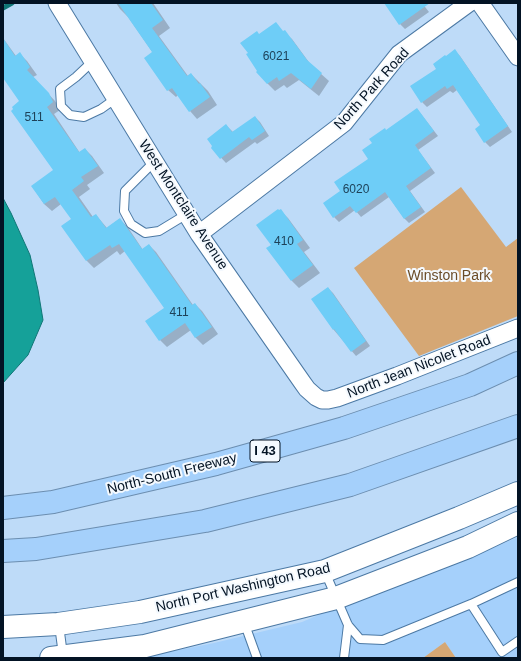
<!DOCTYPE html>
<html>
<head>
<meta charset="utf-8">
<style>
  body { margin:0 }
  #map { position:relative; width:521px; height:661px; overflow:hidden; background:#bedbf8; font-family:Arial,sans-serif }
  canvas { display:block }
  .frame { position:absolute; inset:0; border:4px solid #031324; pointer-events:none }
</style>
</head>
<body>
<div id="map">
<canvas width="521" height="661"></canvas>
<div class="frame"></div>
</div>
<script>
const ctx = document.querySelector('canvas').getContext('2d');
ctx.lineJoin = 'round';
function paint(path, color) { ctx.fillStyle = color; ctx.fill(path, 'evenodd'); }
const shape = rows => new Path2D(rows.map(r => 'M' + r).join(''));
function trace(path, color, width, dash) { ctx.strokeStyle = color; ctx.lineWidth = width; ctx.lineCap = dash ? 'butt' : 'round'; ctx.setLineDash(dash || []); ctx.stroke(path); }
function write(font, color, halo, rows, align = 'center') {
  ctx.font = font + ' Arial,sans-serif'; ctx.lineWidth = 4; ctx.setLineDash([]); ctx.textBaseline = 'middle'; ctx.strokeStyle = halo; ctx.fillStyle = color; for (const [text, x, y, turn = 0] of rows) {
    ctx.save(); ctx.translate(x, y); ctx.rotate((+turn || 0) * Math.PI / 180); ctx.textAlign = isNaN(turn) ? turn : align; if (halo) ctx.strokeText(text, 0, 0); ctx.fillText(text, 0, 0); ctx.restore();
  }
}
const built = shape([
  [518,537,518,658,456,658,445,642,423,658,139,658,214,643,302,622,354,600,477,555]
]);
const green = shape([
  [461,187,506,247,518,238,518,316,419,356,354,268],
  [445,642,456,658,423,658]
]);
const water = shape([
  [3,198,11,213,30,255,38,290,43,320,28,355,3,383,3,198]
]);
const shadow = shape([
  [116,3,153,3,170,28,159,36,188,76,191,74,208,91,217,105,197,119,190,111,178,95,176,97,168,90,153,53,128,17,120,9],
  [385,3,422,3,429,12,405,29,400,24],
  [284,32,292,39,311,65,329,81,319,96,299,80,287,88,284,85,275,91,267,83,260,35],
  [3,38,16,56,20,54,27,61,37,75,33,77,55,101,60,110,54,114,80,153,85,149,92,156,104,173,87,185,90,189,79,197,93,217,96,215,107,228,119,219,127,226,143,250,149,245,156,252,193,305,195,304,202,311,218,334,203,345,196,338,191,330,167,347,160,340,147,321,165,308,125,251,120,255,117,251,94,268,87,261,62,226,72,219,61,204,52,211,44,204,32,186,55,170,21,101,3,76],
  [455,51,460,56,512,132,490,147,485,142,481,125,457,90,453,93,450,91,427,107,422,102,437,69,446,57],
  [417,109,421,114,438,136,418,150,435,173,410,191,425,212,409,223,404,218,389,197,361,217,355,210,339,222,334,217,342,192,370,159,387,131],
  [255,117,260,122,269,136,257,144,255,142,226,163,212,148,226,125,233,132],
  [281,211,288,218,310,248,304,252,320,273,299,288,292,281,268,248,272,245],
  [328,288,333,293,370,346,356,356,333,329]
]);
const stream = shape([
  [3,8,12,3]
]);
const building = shape([
  [118,3,151,3,163,20,152,28,187,76,191,73,199,84,200,83,210,97,189,112,172,88,167,91,144,58,152,52],
  [384,3,430,3,399,25],
  [276,22,283,31,285,30,307,60,322,73,311,89,291,73,279,81,277,77,267,84,256,72,257,71,246,54,248,53,240,43,257,31,259,34],
  [3,38,15,56,20,52,30,67,27,70,49,93,53,102,47,107,79,152,85,148,98,166,81,177,84,181,72,190,91,217,96,214,106,228,120,218,142,249,149,244,192,305,195,303,212,327,195,338,185,323,159,341,145,321,164,308,119,244,112,248,110,245,86,261,61,226,71,219,55,197,44,204,31,186,53,170,11,111,13,109,12,107,19,101,3,78],
  [455,49,508,126,484,143,475,129,480,125,453,85,447,89,445,86,421,103,410,86,436,69,433,64,445,55,446,56],
  [417,108,434,131,415,145,431,168,406,186,421,207,404,219,385,192,356,213,350,206,333,218,323,203,340,191,334,182,368,159,362,150,372,143,369,139,385,128,386,130],
  [255,116,265,131,252,140,249,137,220,159,211,148,212,146,207,139,226,124,232,132],
  [278,209,279,210,281,209,303,240,297,244,313,265,291,281,266,248,271,245,256,225],
  [328,287,366,341,351,352,334,329,333,330,311,299]
]);
const lane = shape([
  [93,61,76,77,60,89,61,106,70,115,84,117,101,109,115,99],
  [154,162,125,191,124,211,131,224,145,233,159,231,187,214],
  [325,572,348,625,360,639,383,640,471,604,518,582],
  [471,604,502,652,518,641],
  [244,622,257,658],
  [59,625,63,655],
  [344,658,348,625]
]);
const street = shape([
  [57,3,199,234,302,382,307,389,316,397,322,400,328,400,337,398,397,376,518,328],
  [480,3,518,57],
  [199,234,344,123,399,54,469,3]
]);
const secondary = shape([
  [3,627,58,624,140,612,325,571,459,518,518,493],
  [51,658,145,646,336,598,468,547,518,523]
]);
const highway = shape([
  [3,508,53,502,216,464,344,428,470,385,518,363],
  [3,551,36,549,205,521,350,485,518,426]
]);
const numberNames = [
  ["6021",276,57],
  ["511",34,118],
  ["6020",356,190],
  ["410",284,242],
  ["411",179,313]
];
const shields = [
  [265,451,30]
];
const shieldNames = [
  ["I 43",265,451]
];
const streetNames = [
  ["North Park Road",372,89,-48],
  ["West Montclaire Avenue",183,205,57],
  ["North Jean Nicolet Road",419,367,-21],
  ["North-South Freeway",172,474,-14],
  ["North Port Washington Road",243,588,-13]
];
const parkNames = [
  ["Winston Park",449,276]
];
paint(built, '#a5d0fb');
paint(green, '#d5a774');
paint(water, '#15a199');
trace(water, '#107676', 1);
paint(shadow, '#0003');
trace(stream, '#107676', 5);
paint(building, '#6ecdf7');
trace(lane, '#4c79a4', 10);
trace(street, '#4c79a4', 19);
trace(secondary, '#4c79a4', 24);
trace(highway, '#6c8eb0', 24);
trace(lane, '#fff', 8);
trace(street, '#fff', 17);
trace(secondary, '#fff', 22);
trace(highway, '#a5d0fb', 22);
write('12px', '#1e4259', null, numberNames);
for (const [x, y, w] of shields) { const box = new Path2D(); box.roundRect(x - w / 2, y - 11, w, 22, 3); ctx.fillStyle = '#f4f9fe'; ctx.fill(box); trace(box, '#031324', 1); }
write('bold 13px', '#031324', null, shieldNames);
write('14px', '#031324', '#f4f9fe', streetNames);
write('14px', '#6b4c28', '#f4f9fe', parkNames);
</script>
</body>
</html>
